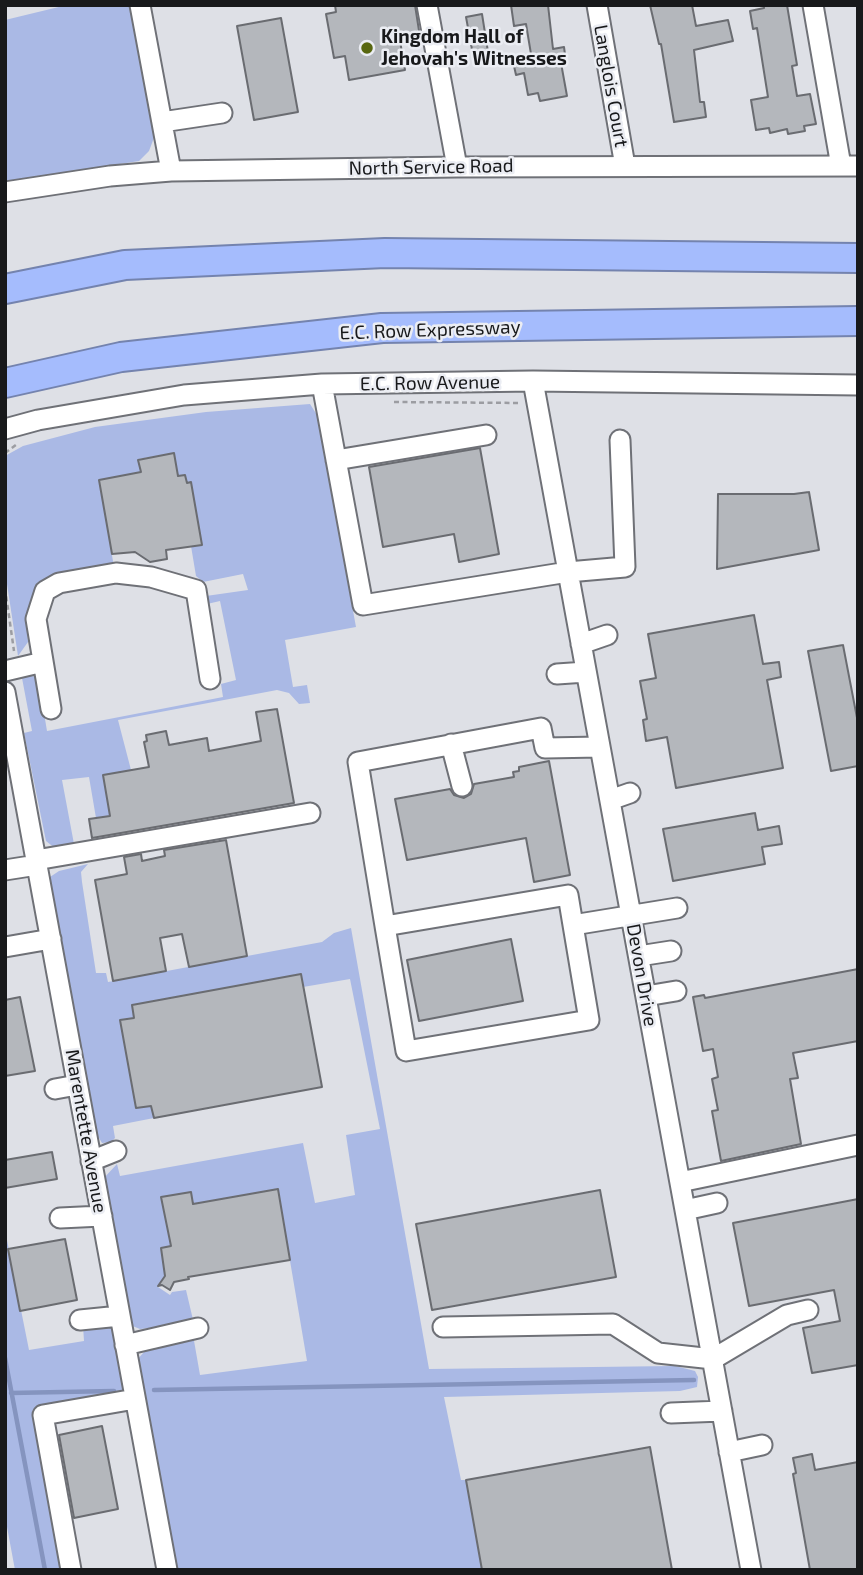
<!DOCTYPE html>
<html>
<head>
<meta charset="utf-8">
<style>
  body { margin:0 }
  #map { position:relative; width:863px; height:1575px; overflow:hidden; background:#dee0e6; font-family:"Exo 2",sans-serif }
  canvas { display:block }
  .frame { position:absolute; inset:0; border:7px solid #18191b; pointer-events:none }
</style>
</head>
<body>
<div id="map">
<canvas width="863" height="1575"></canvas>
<div class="frame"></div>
</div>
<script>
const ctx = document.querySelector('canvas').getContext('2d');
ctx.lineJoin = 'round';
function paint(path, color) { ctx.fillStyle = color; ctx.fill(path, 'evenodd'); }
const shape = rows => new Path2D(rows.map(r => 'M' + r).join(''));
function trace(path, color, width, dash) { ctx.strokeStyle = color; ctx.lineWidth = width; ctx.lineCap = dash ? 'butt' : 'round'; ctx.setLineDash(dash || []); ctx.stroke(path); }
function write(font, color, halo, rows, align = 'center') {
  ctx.font = font + ' "Exo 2",sans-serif'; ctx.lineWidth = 5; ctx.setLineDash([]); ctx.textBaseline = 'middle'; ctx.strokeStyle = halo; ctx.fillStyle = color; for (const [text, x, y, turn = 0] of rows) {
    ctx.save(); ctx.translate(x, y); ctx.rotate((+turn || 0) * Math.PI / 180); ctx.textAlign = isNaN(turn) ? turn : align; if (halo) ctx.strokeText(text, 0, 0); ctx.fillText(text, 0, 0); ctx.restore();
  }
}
const green = shape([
  [67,5,132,5,155,135,149,151,139,161,5,182,5,20],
  [310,404,317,415,356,627,285,640,293,687,307,685,310,703,299,704,289,693,277,690,118,720,131,770,103,775,110,816,96,818,89,777,62,780,74,844,56,849,46,841,24,733,32,731,22,678,24,675,38,677,47,731,223,697,221,684,236,680,220,601,207,604,206,596,248,590,243,574,203,582,196,576,191,546,202,544,191,483,187,483,185,475,178,476,174,453,139,459,141,472,99,480,114,567,44,584,34,593,26,616,28,642,18,656,5,571,5,456,23,446,95,427,206,412],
  [88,864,81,872,82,882,96,973,106,973,108,982,322,942,334,933,351,928,429,1369,675,1366,695,1371,698,1377,697,1387,680,1391,444,1397,461,1480,466,1480,482,1570,175,1570,136,1361,144,1352,193,1335,200,1375,307,1361,278,1190,193,1204,191,1192,162,1197,171,1246,161,1248,165,1276,158,1287,170,1295,172,1292,186,1290,194,1324,140,1329,130,1325,103,1179,117,1164,120,1176,303,1143,315,1203,355,1195,346,1135,380,1129,350,979,303,987,301,974,132,1005,134,1018,121,1020,136,1108,151,1106,154,1118,113,1126,115,1138,111,1142,102,1143,93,1128,47,879,59,871],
  [5,1230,29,1350,84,1341,83,1326,106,1323,114,1329,125,1388,116,1397,32,1411,61,1570,15,1570,5,1516]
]);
const stream = shape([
  [5,1358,45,1570],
  [154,1390,694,1380],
  [11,1393,114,1391]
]);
const building = shape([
  [335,5,415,5,420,37,400,41,405,70,349,80,345,56,334,58,326,14,336,12,335,5],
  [511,5,548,5,553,49,564,47,566,62,561,63,567,96,540,101,538,93,528,95,524,73,516,75,512,57,531,54,526,24,514,26,511,5],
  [650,5,692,5,696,26,728,20,733,41,694,50,700,102,704,102,706,117,674,122,661,44,659,44,650,5],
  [764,5,787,5,797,65,792,66,797,96,810,94,816,124,804,126,805,131,788,134,787,129,770,133,769,128,756,130,751,100,768,97,757,28,753,29,750,11,764,8,764,5],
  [482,14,488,52,473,55,466,17,482,14],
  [281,18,298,112,254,120,237,26,281,18],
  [480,448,499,554,459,562,454,534,383,547,369,467,480,448],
  [174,453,178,476,185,475,187,483,191,482,202,545,166,550,167,559,150,562,135,552,112,554,99,480,141,472,138,460,174,453],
  [809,492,819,550,717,569,718,494,794,494,809,492],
  [754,615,763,664,779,662,781,677,767,680,783,768,676,788,667,737,646,741,643,720,647,719,640,681,656,678,648,634,754,615],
  [843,645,858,723,858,766,831,771,808,651,843,645],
  [277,709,294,803,92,838,89,819,110,816,103,775,149,767,144,742,147,741,146,735,166,731,169,745,207,738,209,751,261,741,256,712,277,709],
  [549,761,570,875,534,882,526,838,407,860,395,799,450,789,454,795,464,798,471,794,474,784,514,777,513,772,519,771,519,767,549,761],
  [755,813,758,830,779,826,782,844,762,847,765,864,673,881,663,829,755,813],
  [226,840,247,956,189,967,182,934,160,938,166,971,113,981,95,880,127,874,124,857,141,854,142,861,165,856,164,850,226,840],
  [511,939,523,1001,419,1021,407,960,511,939],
  [858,969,858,1041,793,1053,798,1078,790,1079,801,1144,721,1161,712,1111,718,1110,712,1079,718,1077,713,1049,703,1051,693,997,704,995,705,998,858,969],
  [301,974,322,1087,154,1118,151,1106,136,1108,120,1020,134,1018,132,1005,301,974],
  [20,997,35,1071,5,1076,5,1000,20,997],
  [52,1152,57,1179,5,1188,5,1160,52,1152],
  [278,1189,290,1260,188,1277,189,1279,174,1282,170,1290,162,1285,158,1286,165,1276,161,1248,171,1246,161,1197,191,1192,193,1204,278,1189],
  [600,1190,616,1277,432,1310,416,1224,600,1190],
  [858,1199,858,1365,812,1373,803,1328,840,1321,834,1290,749,1306,733,1223,858,1199],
  [65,1239,77,1300,20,1311,8,1249,65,1239],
  [102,1426,118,1509,74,1518,59,1435,102,1426],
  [650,1447,672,1570,482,1570,466,1480,650,1447],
  [812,1454,815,1470,858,1462,858,1570,810,1570,793,1474,796,1473,793,1458,812,1454]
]);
const path = shape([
  [394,402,521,403],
  [5,453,17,444],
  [5,588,14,651]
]);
const minor = shape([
  [140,5,171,171],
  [427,5,457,167],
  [597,5,625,166],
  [813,5,841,166],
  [162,122,222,113],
  [5,192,110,176,171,171,457,167,858,166],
  [533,381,751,1570],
  [322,384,363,605,568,572,625,567,620,440],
  [5,429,38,420,184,395,322,384,533,381,858,385],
  [336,460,486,435],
  [581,644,607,635],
  [5,671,43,662],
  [557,674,586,672],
  [5,692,167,1570],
  [51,709,36,619,45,591,59,583,116,573,151,577,196,590,210,679],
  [451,744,462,786],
  [610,800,630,793],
  [36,860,310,813],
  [5,870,37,865],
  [573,925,568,895,385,926,406,1051,589,1020,573,925,677,908],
  [385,926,358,762,541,728,545,748,600,747],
  [5,947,51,939],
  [639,956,671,951],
  [646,996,676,991],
  [55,1089,77,1085],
  [91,1161,116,1151],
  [680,1182,858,1145],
  [685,1210,717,1203],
  [60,1218,102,1216],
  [80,1320,120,1316],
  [443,1327,613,1324,658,1353,713,1359,787,1315,808,1310],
  [125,1345,198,1328],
  [671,1413,722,1411],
  [729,1452,762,1445],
  [71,1570,43,1415,135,1399]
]);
const highway = shape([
  [5,289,125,265,385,253,858,258],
  [5,383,121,357,382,328,858,321]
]);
const markers = [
  [367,48,7,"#586710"]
];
const poiNames = [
  ["Kingdom Hall of",381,37],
  ["Jehovah's Witnesses",381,59]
];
const streetNames = [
  ["Langlois Court",611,86,80],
  ["North Service Road",431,167,-1],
  ["E.C. Row Expressway",430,330,-2],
  ["E.C. Row Avenue",430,383,-1],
  ["Devon Drive",642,975,80],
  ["Marentette Avenue",86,1131,80]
];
paint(green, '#aab9e5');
trace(stream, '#8594bf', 4.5);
paint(building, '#b4b7bc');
trace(building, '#6a6c71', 2);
trace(minor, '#6f7177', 23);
trace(highway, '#7483ae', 32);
trace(path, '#9c9da2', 2.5, [5, 3.5]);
trace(minor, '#fff', 19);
trace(highway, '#a5bcfd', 28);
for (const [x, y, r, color] of markers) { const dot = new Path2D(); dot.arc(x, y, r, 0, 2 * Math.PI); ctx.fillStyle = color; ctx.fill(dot); trace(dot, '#ebedf3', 2.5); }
write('bold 19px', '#18191b', '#ebedf3', poiNames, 'left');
write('19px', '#18191b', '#ebedf3', streetNames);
</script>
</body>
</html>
